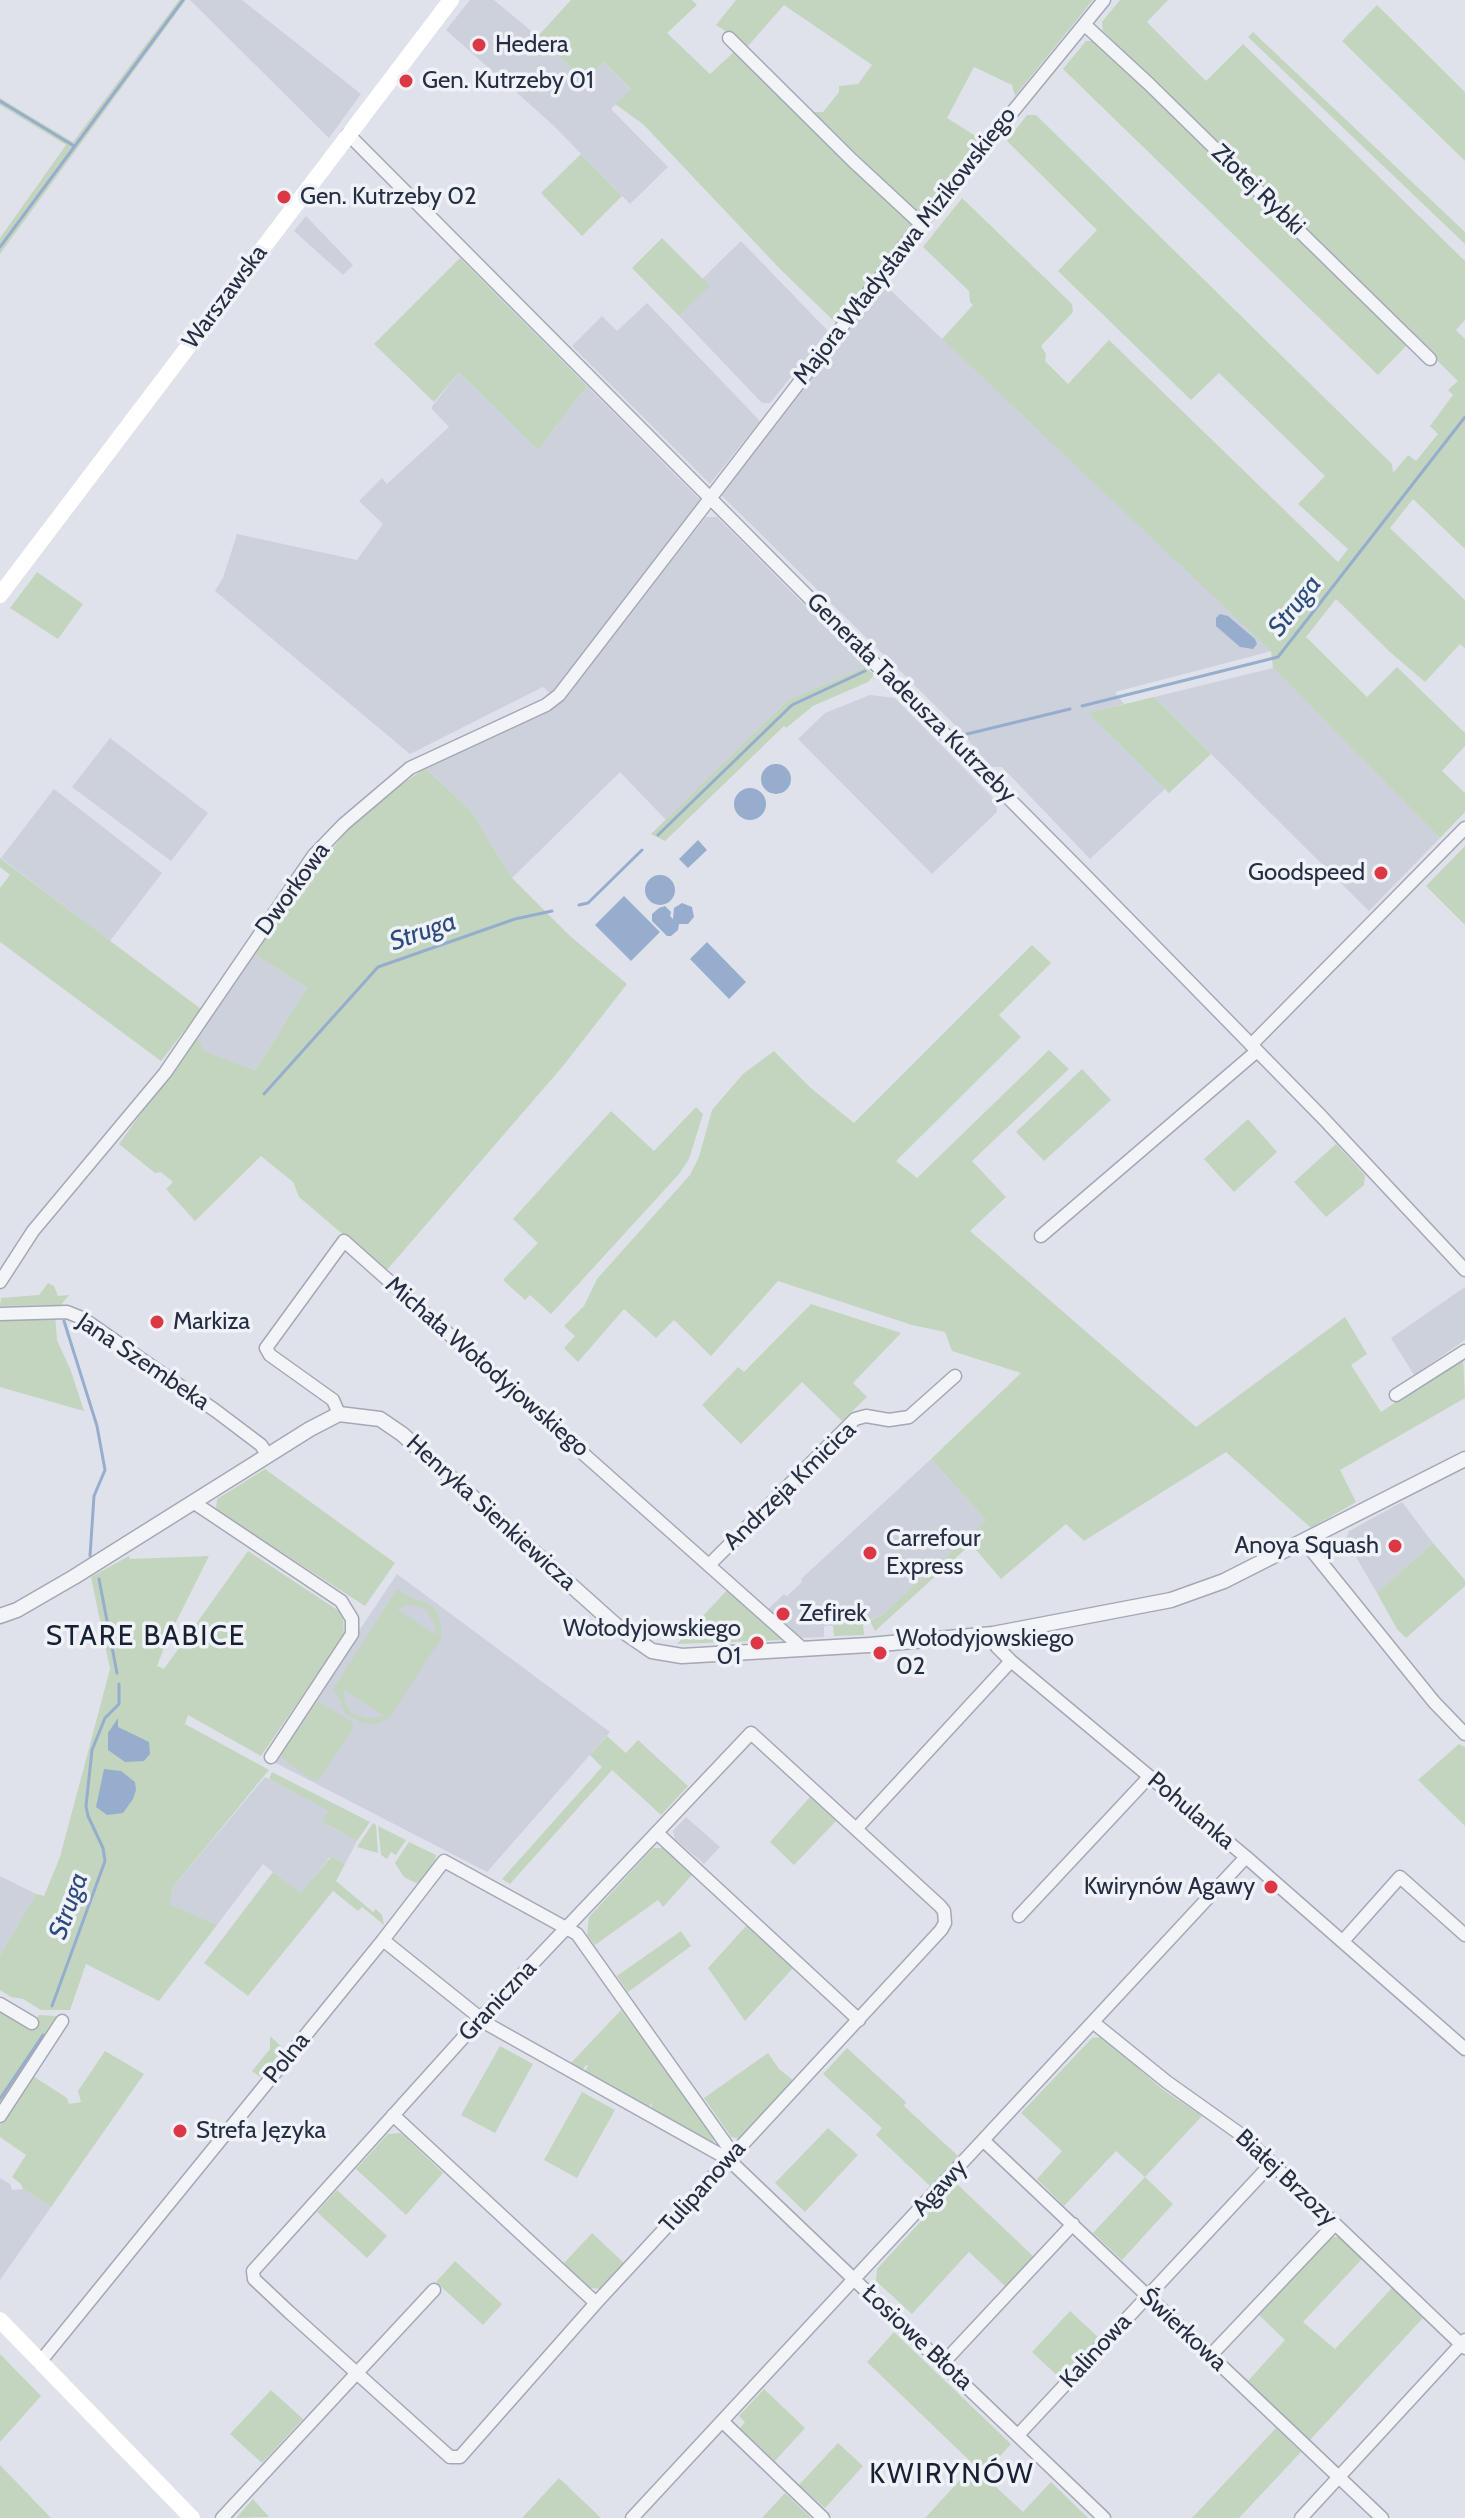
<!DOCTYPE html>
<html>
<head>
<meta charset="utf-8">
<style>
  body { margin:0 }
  canvas { display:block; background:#dfe2ea }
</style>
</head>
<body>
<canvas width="1465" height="2518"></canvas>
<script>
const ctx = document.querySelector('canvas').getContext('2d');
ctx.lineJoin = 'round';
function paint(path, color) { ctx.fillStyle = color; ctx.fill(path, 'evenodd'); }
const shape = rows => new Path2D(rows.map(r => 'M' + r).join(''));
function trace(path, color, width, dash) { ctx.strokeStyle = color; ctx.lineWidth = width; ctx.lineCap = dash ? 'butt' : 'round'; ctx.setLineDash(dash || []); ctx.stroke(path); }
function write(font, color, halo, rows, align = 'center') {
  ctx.font = font + ' Cabin,sans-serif'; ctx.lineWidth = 7; ctx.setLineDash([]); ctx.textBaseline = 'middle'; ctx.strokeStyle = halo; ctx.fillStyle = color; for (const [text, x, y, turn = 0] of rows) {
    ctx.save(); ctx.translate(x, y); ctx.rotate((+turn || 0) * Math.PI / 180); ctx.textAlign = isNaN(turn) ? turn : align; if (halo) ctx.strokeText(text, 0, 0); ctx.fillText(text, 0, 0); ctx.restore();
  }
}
const built = shape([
  [190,0,242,0,361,94,329,138],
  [470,0,494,0,553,49,585,81,604,62,631,89,611,109,668,167,630,204,553,125,515,91,516,89,500,78,446,30],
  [306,216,353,265,343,275,294,231],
  [741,241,828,331,770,403,762,403,679,316,709,286,702,279],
  [883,283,1272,651,1115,692,1124,704,1089,713,1165,789,1090,859,1002,767,991,767,958,728,720,494],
  [647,303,760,421,710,484,572,346,602,316,617,331],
  [459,372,538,450,587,386,701,501,552,695,543,687,410,754,215,591,223,578,237,534,357,560,383,524,359,501,382,478,387,484,449,427,431,408],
  [706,517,717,517,866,667,788,700,666,820,620,772,512,878,471,811,425,768,556,702,574,686],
  [1273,668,1440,838,1369,911,1154,697],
  [870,695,895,698,996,801,997,812,932,874,798,739,825,713],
  [110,738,208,813,171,861,72,787],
  [54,789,162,873,110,941,1,858],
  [254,954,307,988,255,1070,202,1051,197,1035],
  [1465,1287,1465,1340,1414,1375,1391,1338],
  [931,1459,986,1520,883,1614,863,1624,824,1626,824,1637,796,1638,766,1611,784,1594,787,1596,802,1582,801,1579],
  [1402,1502,1433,1543,1377,1593,1346,1540,1349,1531],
  [397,1574,610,1732,487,1872,272,1761],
  [265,1777,330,1811,322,1822,357,1841,345,1864,330,1857,300,1894,263,1864,217,1925,168,1904,173,1887],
  [686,1817,720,1847,704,1864,675,1839,673,1831],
  [0,1876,36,1894,0,1955],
  [0,2178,10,2184,12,2190,23,2189,51,2207,0,2280]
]);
const green = shape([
  [179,0,186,0,0,254,0,238,66,145,0,105,0,98,73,142],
  [571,0,692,0,697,5,667,33,710,74,735,51,867,183,871,182,917,222,837,324,781,270,643,124,615,104,631,89,604,62,585,81,538,36],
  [736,0,1093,0,1015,96,1012,85,974,67,947,118,982,140,921,217,814,112,823,112,839,92,839,86,858,84,872,65,784,5,748,46,716,25],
  [1120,0,1168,0,1147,22,1206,81,1243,44,1465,261,1465,320,1456,330,1465,339,1465,549,1413,499,1390,528,1465,600,1465,648,1460,644,1425,682,1390,652,1336,599,1306,637,1367,697,1397,667,1465,733,1465,746,1442,771,1465,793,1465,812,1440,838,1273,668,1271,651,942,339,973,305,970,302,969,291,923,247,962,198,1072,304,1073,312,1041,346,1046,354,1045,361,1068,384,1109,340,1338,562,1348,549,1298,504,1325,476,1219,373,1191,400,1058,271,1097,230,1007,141,1027,115,1036,115,1392,464,1393,473,1408,455,1416,461,1438,434,1430,426,1453,395,1448,390,1458,381,1103,31,1102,22],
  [1377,5,1465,92,1465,161,1342,41],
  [1253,32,1465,232,1465,244,1248,37],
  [1086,41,1095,41,1154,99,1157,96,1408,344,1378,375,1063,69],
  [581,154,622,196,582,236,541,193],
  [662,238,710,286,679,316,632,268],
  [460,258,587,386,538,450,459,372,434,402,374,344],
  [37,572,83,604,58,639,10,608],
  [866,667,874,675,868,682,813,706,786,728,784,726,665,841,651,834,788,700],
  [1154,697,1211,754,1169,793,1088,713],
  [425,768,471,811,512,878,570,936,627,984,563,1066,386,1271,299,1197,293,1182,261,1156,195,1221,166,1189,173,1182,161,1172,155,1173,119,1144,197,1035,203,1051,255,1070,307,988,254,954,340,839,360,815],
  [1465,846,1465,925,1426,886],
  [0,858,201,1009,161,1061,0,942,0,888,10,875,0,867],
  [1032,945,1051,963,999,1015,1021,1037,896,1161,917,1178,1049,1050,1069,1069,972,1161,1006,1197,970,1231,1196,1427,1345,1317,1367,1354,1351,1365,1381,1412,1463,1357,1465,1398,1340,1470,1356,1502,1311,1528,1226,1452,1084,1541,1066,1524,1001,1579,971,1544,875,1631,870,1621,883,1614,986,1520,931,1459,1021,1373,952,1351,945,1332,912,1325,778,1281,711,1356,674,1320,656,1338,624,1309,578,1362,564,1348,575,1336,564,1326,584,1306,597,1279,690,1175,699,1157,712,1110,743,1074,774,1051,812,1089,854,1123],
  [1082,1069,1111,1100,1044,1161,1016,1132],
  [696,1107,703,1114,689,1159,679,1174,551,1314,530,1295,525,1300,503,1280,538,1243,513,1219,611,1111,654,1151],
  [1248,1119,1277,1152,1234,1192,1204,1159],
  [1336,1144,1365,1175,1364,1185,1326,1217,1294,1182],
  [48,1283,54,1286,58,1296,69,1295,61,1305,0,1306,1,1298,39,1295],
  [811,1304,901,1333,853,1383,867,1397,842,1421,802,1382,741,1444,702,1405,738,1367,744,1372],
  [55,1314,57,1340,71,1371,84,1411,0,1387,0,1316],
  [265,1469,395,1563,365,1606,216,1510,217,1499],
  [1433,1543,1465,1580,1465,1586,1406,1638,1397,1629,1377,1593],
  [248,1551,339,1611,343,1616,344,1635,261,1756,188,1715,185,1724,269,1770,173,1887,169,1904,217,1925,159,2001,86,1964,70,2010,41,2010,23,1999,11,1997,0,1990,0,1955,36,1894,44,1896,60,1857,110,1669,91,1577,129,1556,130,1559,209,1556,168,1638,157,1666,164,1669],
  [729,1588,784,1640,677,1644],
  [397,1589,412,1598,427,1603,436,1610,441,1625,441,1638,390,1717,376,1724,362,1723,345,1713,338,1695,332,1691],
  [408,1605,418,1606,427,1611,435,1625,436,1635,397,1609],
  [344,1690,383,1715,383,1716,368,1719,352,1713,345,1703],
  [863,1624,864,1635,834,1636,833,1625],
  [318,1701,352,1722,353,1729,320,1778,314,1781,283,1759,282,1752],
  [607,1736,626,1753,638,1740,688,1786,661,1815,612,1770,510,1884,502,1879,602,1767,590,1755],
  [1459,1744,1465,1747,1465,1826,1418,1780],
  [272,1772,370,1822,357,1841,322,1822,329,1811,269,1779],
  [810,1797,836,1821,794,1865,770,1842],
  [373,1823,376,1825,378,1853,357,1847],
  [378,1826,406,1840,396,1855,391,1852,387,1859,381,1855],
  [409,1842,436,1855,435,1861,421,1881,416,1883,404,1877,395,1863],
  [653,1848,663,1848,692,1875,663,1907,658,1900,595,1945,587,1935,589,1917],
  [331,1857,345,1864,336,1881,373,1912,376,1909,382,1915,384,1925,362,1907,358,1911,333,1891,248,1996,204,1963,273,1872,300,1893],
  [747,1925,793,1968,745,2021,708,1968],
  [681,1931,691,1946,628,1992,617,1976],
  [0,2010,30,2028,39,2015,56,2016,44,2042,0,2109],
  [621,2010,715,2136,713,2143,709,2143,651,2110,652,2102,648,2109,584,2072,588,2066,586,2065,582,2071,570,2064],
  [270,2036,284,2049,260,2077,252,2071,270,2049],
  [1102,2037,1162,2089,1202,2116,1145,2177,1173,2204,1122,2260,1093,2233,1145,2177,1116,2151,1064,2206,1037,2179,1062,2151,1021,2113,1092,2038],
  [500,2046,533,2064,495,2133,461,2115],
  [847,2048,906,2102,904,2106,958,2156,930,2186,876,2135,882,2128,823,2074],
  [105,2051,144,2074,51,2207,23,2189,21,2184,12,2177,26,2155,0,2137,0,2125,33,2076,67,2098,69,2104,81,2102,78,2091],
  [768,2053,779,2069,794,2081,741,2139,731,2137,704,2098],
  [582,2092,615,2110,577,2178,544,2160],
  [828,2128,858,2155,805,2212,775,2183],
  [401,2133,443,2173,406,2215,356,2169,388,2134],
  [956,2183,1034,2257,1006,2287,969,2252,912,2314,876,2281,877,2269],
  [337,2190,387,2236,367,2258,317,2212],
  [592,2233,625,2264,602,2289,590,2288,564,2263],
  [1331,2237,1339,2237,1362,2259,1303,2322,1335,2349,1392,2288,1423,2318,1310,2440,1248,2381,1285,2340,1259,2315],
  [455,2261,502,2304,483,2325,436,2282],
  [1070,2311,1100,2339,1062,2380,1032,2352],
  [894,2332,1011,2444,983,2475,1023,2512,1051,2482,1088,2518,925,2518,974,2465,867,2362],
  [0,2354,41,2396,0,2442],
  [764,2389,805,2428,775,2461,740,2428,745,2422,739,2416],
  [271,2390,303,2419,262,2463,230,2434],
  [1276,2428,1301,2452,1239,2518,1192,2518],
  [838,2443,863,2466,825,2508,799,2485],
  [0,2465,51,2518,0,2518],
  [559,2478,601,2518,522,2518],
  [785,2493,811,2518,762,2518],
  [253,2499,269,2517,236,2518]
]);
const water = shape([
  [1220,614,1228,616,1255,639,1257,644,1253,649,1240,647,1216,626,1216,618],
  '761 779a15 15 0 1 1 30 0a15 15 0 1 1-30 0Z',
  '734 804a16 16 0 1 1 32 0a16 16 0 1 1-32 0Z',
  [698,840,707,850,688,868,679,859],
  '645 890a15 15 0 1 1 30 0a15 15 0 1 1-30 0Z',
  [624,896,660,932,631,961,595,925],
  [682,903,692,907,694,917,688,924,679,924,678,930,671,936,667,936,652,921,652,914,659,908,665,906,671,912,670,916,673,919,674,908],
  [707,942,746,982,729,999,690,959],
  [118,1718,118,1727,149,1742,150,1754,144,1761,125,1762,108,1750,108,1733],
  [104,1769,121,1771,135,1782,136,1790,133,1799,123,1813,107,1815,96,1807]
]);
const stream = shape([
  [0,101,74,146],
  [0,247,183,0],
  [1082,706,1278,657,1465,417],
  [963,735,1070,709],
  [658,835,792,705,865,671],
  [579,905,588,903,642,850],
  [264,1094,378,967,515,919,552,911],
  [64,1321,97,1426,105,1470,94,1496,90,1556],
  [99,1579,117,1673],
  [52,2006,105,1861,103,1848,88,1816,86,1806,92,1750,105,1718,119,1704,119,1684],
  [0,2099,43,2035]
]);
const minor = shape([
  [1085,25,1149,84,1430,359],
  [729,38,852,160,921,224],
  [348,134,1079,869,1321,1116,1465,1270],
  [1251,1045,1465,828],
  [1041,1236,1257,1051],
  [0,1282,33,1231,165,1073,314,855,344,824,410,768,546,705,559,695,921,224,1104,0],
  [0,1314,67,1312,82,1318,216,1411,261,1445,268,1456],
  [1396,1395,1465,1351],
  [339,1414,333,1400,270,1355,266,1348,344,1241,803,1649],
  [193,1502,341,1601,352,1619,352,1634,271,1757],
  [1304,1541,1434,1702,1465,1734],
  [710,1564,855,1419,866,1416,889,1420,909,1417,955,1376],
  [993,1634,997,1647,1011,1661,1246,1857,1465,2049],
  [751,1733,940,1906,944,1911,945,1923,941,1930,596,2303,460,2457,450,2457,289,2312,254,2279,253,2271,480,2019,751,1733],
  [856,1829,1011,1661],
  [657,1833,859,2020],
  [1019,1916,1149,1777],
  [383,1940,489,2025,728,2159,1104,2518],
  [1343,1941,1400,1877,1465,1935],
  [0,2004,32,2023],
  [1094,2023,1167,2082,1243,2136,1465,2348],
  [393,2115,596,2303],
  [0,2116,62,2021],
  [984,2141,1382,2518],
  [1210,2356,1335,2224],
  [40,2362,383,1940,444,1861,577,1934,733,2154],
  [944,2362,1073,2224],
  [723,2422,823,2518],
  [1019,2434,1271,2164],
  [222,2518,434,2290],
  [632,2518,1246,1857],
  [1301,2518,1465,2340]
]);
const tertiary = shape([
  [0,1616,17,1610,74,1577,310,1429,339,1414,380,1419,402,1434,620,1629,652,1651,682,1656,869,1645,993,1634,1171,1600,1224,1581,1465,1459]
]);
const secondary = shape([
  [0,595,451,0],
  [0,2320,192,2518]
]);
const markers = [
  [479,45,8,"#dc3744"],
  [406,81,8,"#dc3744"],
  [284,197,8,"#dc3744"],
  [1381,873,8,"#dc3744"],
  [157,1322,8,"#dc3744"],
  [1395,1546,8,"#dc3744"],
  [870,1553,8,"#dc3744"],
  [783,1614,8,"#dc3744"],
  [757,1643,8,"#dc3744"],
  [880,1653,8,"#dc3744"],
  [1271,1887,8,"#dc3744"],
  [180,2131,8,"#dc3744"]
];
const poiNames = [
  ["Hedera",495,45],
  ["Gen. Kutrzeby 01",422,81],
  ["Gen. Kutrzeby 02",300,197],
  ["Goodspeed",1365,873,"right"],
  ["Markiza",173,1322],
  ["Carrefour",886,1539],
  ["Express",886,1567],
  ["Anoya Squash",1379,1546,"right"],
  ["Zefirek",799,1614],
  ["Wołodyjowskiego",741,1629,"right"],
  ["01",741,1657,"right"],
  ["Wołodyjowskiego",896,1639],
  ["02",896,1667],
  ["Kwirynów Agawy",1255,1887,"right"],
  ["Strefa Języka",196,2131]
];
const streetNames = [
  ["Złotej Rybki",1258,190,44],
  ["Majora Władysława Mizikowskiego",905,246,-52],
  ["Warszawska",225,297,-53],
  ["Generała Tadeusza Kutrzeby",911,698,45],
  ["Dworkowa",293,889,-54],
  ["Jana Szembeka",143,1362,34],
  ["Michała Wołodyjowskiego",487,1367,41],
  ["Andrzeja Kmicica",790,1486,-44],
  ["Henryka Sienkiewicza",491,1513,42],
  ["Pohulanka",1191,1811,40],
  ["Graniczna",498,2001,-47],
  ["Polna",287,2058,-51],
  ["Białej Brzozy",1286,2178,43],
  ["Tulipanowa",703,2187,-48],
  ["Agawy",940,2188,-47],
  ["Świerkowa",1183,2330,43],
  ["Łosiowe Błota",917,2338,43],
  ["Kalinowa",1096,2351,-47]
];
const waterNames = [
  ["Struga",1295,606,-52],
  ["Struga",423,932,-19],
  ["Struga",69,1906,-70]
];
const quarterNames = [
  ["STARE BABICE",146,1637],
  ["KWIRYNÓW",952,2475]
];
paint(built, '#cdd1dc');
paint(green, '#c3d5bf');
paint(water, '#96adce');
trace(stream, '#96adce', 3);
trace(minor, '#a4a8b5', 15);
trace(tertiary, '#a4a8b5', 17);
trace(minor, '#f2f4f8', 12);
trace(tertiary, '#f2f4f8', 14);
trace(secondary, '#fff', 16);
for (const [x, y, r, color] of markers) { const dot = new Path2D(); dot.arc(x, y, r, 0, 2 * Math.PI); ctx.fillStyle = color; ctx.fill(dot); trace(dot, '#eff2f7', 3); }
write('24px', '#262e43', '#eff2f7', poiNames, 'left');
write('24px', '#262e43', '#eff2f7', streetNames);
write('italic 26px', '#2c4a7b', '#eff2f7', waterNames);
ctx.letterSpacing = '2px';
write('28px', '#182033', '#eff2f7', quarterNames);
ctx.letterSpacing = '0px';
</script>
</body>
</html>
